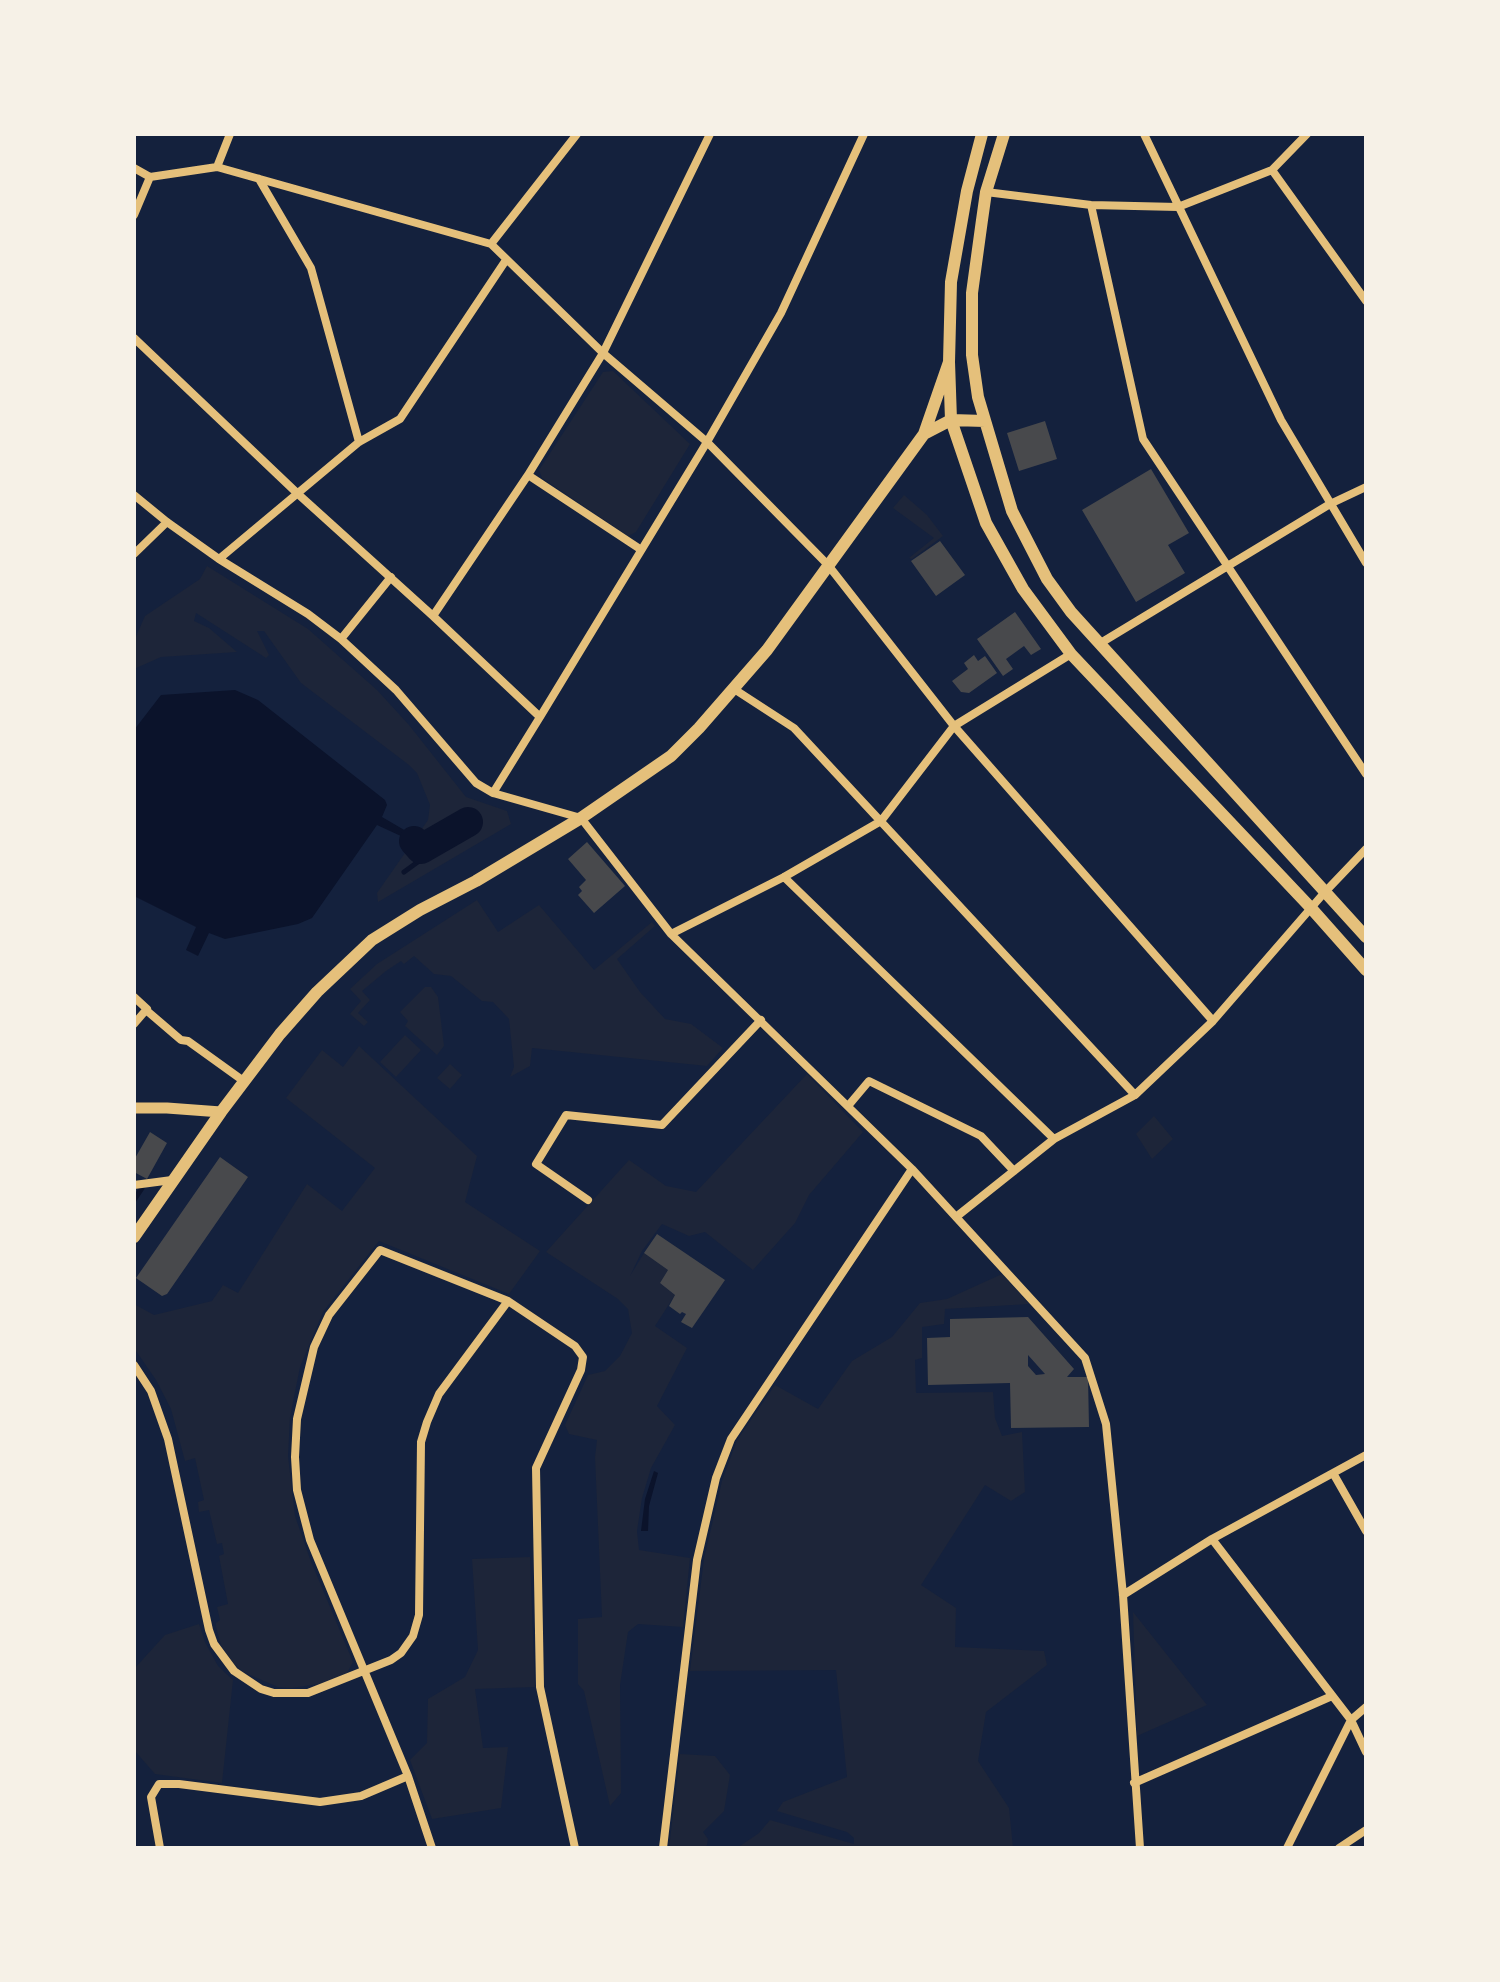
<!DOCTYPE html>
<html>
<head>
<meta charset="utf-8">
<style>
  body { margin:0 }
  #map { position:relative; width:1500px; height:1982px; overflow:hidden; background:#14213d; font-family:"DM Sans",sans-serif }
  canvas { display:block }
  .frame { position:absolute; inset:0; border:136px solid #f6f1e7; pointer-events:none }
</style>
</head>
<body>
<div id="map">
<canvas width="1500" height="1982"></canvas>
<div class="frame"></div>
</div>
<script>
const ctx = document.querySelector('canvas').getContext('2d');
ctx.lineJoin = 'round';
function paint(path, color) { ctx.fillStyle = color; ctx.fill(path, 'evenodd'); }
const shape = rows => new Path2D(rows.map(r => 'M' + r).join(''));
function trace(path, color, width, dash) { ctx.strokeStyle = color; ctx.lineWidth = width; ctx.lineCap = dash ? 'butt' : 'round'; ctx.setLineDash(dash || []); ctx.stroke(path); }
const green = shape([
  [613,371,690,444,636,532,628,536,542,478,539,470,603,372],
  [904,495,927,515,943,536,912,559,909,558,934,538,893,508],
  [207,566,308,629,377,690,409,725,466,797,507,811,511,824,378,902,377,893,428,820,430,805,417,773,409,765,301,683,264,631,257,631,269,655,266,658,196,613,194,621,209,628,237,652,161,657,134,669,134,641,145,616,200,579],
  [477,900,498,932,539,905,594,970,652,922,655,926,617,959,640,992,665,1019,691,1024,723,1048,707,1066,532,1048,530,1066,510,1077,514,1067,509,1019,493,1002,482,1001,451,976,434,974,414,956,404,964,401,961,386,971,362,991,370,1000,358,1013,368,1022,364,1026,350,1014,361,1001,350,989,377,964],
  [425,987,431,987,438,997,444,1046,437,1055,405,1026,408,1021,400,1012],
  [405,1035,421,1050,396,1077,380,1062],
  [359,1046,477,1156,465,1202,540,1251,509,1294,379,1241,323,1312,300,1367,290,1417,288,1456,295,1516,310,1559,353,1662,347,1673,319,1684,291,1688,278,1687,243,1672,233,1663,221,1645,216,1627,216,1623,220,1620,217,1607,228,1604,219,1556,224,1554,222,1543,217,1544,209,1510,199,1512,198,1502,204,1500,195,1458,185,1461,171,1409,156,1380,134,1348,134,1304,154,1315,212,1301,223,1285,238,1293,307,1184,342,1211,375,1168,286,1098,322,1050,343,1067],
  [450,1064,462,1075,450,1089,437,1078],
  [807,1074,863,1132,809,1195,795,1223,753,1270,705,1232,689,1236,662,1224,642,1251,630,1276,644,1253,668,1270,660,1283,675,1295,655,1326,687,1348,657,1406,675,1425,651,1468,642,1498,637,1531,639,1550,690,1558,683,1627,638,1624,628,1632,620,1685,621,1793,610,1806,584,1691,578,1684,578,1619,602,1617,595,1457,597,1440,569,1434,565,1425,588,1375,605,1371,620,1356,632,1333,628,1309,618,1299,546,1252,629,1160,666,1186,696,1192],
  [1154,1116,1173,1139,1152,1159,1136,1134],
  [1002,1274,1029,1304,945,1309,944,1324,922,1327,922,1358,915,1360,916,1393,993,1392,995,1418,1002,1436,1022,1432,1025,1492,1011,1501,985,1485,921,1585,956,1608,955,1647,1044,1651,1047,1665,986,1712,978,1761,1009,1808,1013,1848,737,1848,759,1833,770,1820,854,1844,854,1838,847,1832,777,1811,783,1802,847,1777,836,1670,690,1671,704,1559,722,1481,737,1440,775,1385,818,1409,852,1361,892,1337,920,1303,947,1299],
  [530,1557,535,1687,475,1689,483,1748,508,1747,501,1808,432,1819,410,1760,427,1743,428,1699,465,1677,478,1650,472,1559],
  [1133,1612,1207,1705,1137,1736],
  [199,1624,205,1642,218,1666,233,1680,222,1783,155,1774,134,1750,134,1669,165,1635],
  [680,1754,715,1756,730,1775,724,1811,703,1832,708,1839,707,1845,704,1848,669,1848]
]);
const water = shape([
  [235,690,258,700,385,800,387,805,382,817,406,831,403,837,377,825,312,918,298,924,225,939,209,933,198,956,186,950,196,927,134,896,134,730,161,695],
  [654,1471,658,1473,649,1506,648,1531,641,1531,645,1499]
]);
const stream = shape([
  [404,872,437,848],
  [134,1200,142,1188]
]);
const river = shape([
  [414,841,421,849,468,822]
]);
const building = shape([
  [1045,421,1057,459,1019,471,1007,433],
  [1151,469,1189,533,1168,545,1185,573,1136,602,1082,510],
  [940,541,965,575,936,596,911,561],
  [1015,612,1041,649,1031,655,1024,646,1006,659,1013,669,1003,676,977,639],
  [974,655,978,661,985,656,997,673,969,693,961,692,952,681,968,669,964,663],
  [587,842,625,886,594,913,578,895,582,891,579,887,586,880,568,859],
  [150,1132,167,1143,147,1179,134,1172,134,1160],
  [220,1157,248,1177,167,1294,162,1296,136,1278],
  [657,1234,725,1280,692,1328,681,1322,686,1314,682,1312,680,1314,669,1306,675,1295,660,1283,668,1270,644,1253],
  [1028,1317,1074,1369,1067,1377,1088,1377,1089,1427,1011,1428,1010,1383,928,1385,927,1338,950,1337,950,1319],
  [1028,1355,1045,1374,1036,1375,1028,1366]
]);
const minor = shape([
  [1144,134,1281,420,1366,563],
  [217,167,230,134],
  [134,168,150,177,217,167,491,244,603,353,707,442,828,565,954,726,1213,1021],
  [1272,170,1366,301],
  [259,179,311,268,359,442],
  [986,192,1091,205,1178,207,1272,170,1307,134],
  [1091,205,1143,439,1366,774],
  [134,215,150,177],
  [491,244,577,134],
  [134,338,298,494,433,616],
  [528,475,640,549],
  [134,495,167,522,219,559,308,614,341,639,396,690,476,783,493,793,581,818,671,934,912,1169,1085,1358,1106,1424,1123,1595,1140,1848],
  [134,554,167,522],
  [219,559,359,442,400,419,506,260],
  [341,639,391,577],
  [1099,644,1330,504,1366,487],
  [734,689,794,728,1135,1095],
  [540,717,707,442,781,313,864,134],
  [493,793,540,717,433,616,528,475,603,353,710,134],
  [784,877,1054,1139],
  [671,934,784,877,881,821,954,726,1071,654],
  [134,997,147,1009,146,1010,181,1040,188,1041,245,1082],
  [134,1024,146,1010],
  [848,1106,869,1081,981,1136,1014,1171],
  [134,1185,172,1180],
  [588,1200,536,1164,566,1115,662,1125,761,1020],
  [956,1217,1054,1139,1135,1095,1213,1021,1324,893,1366,849],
  [134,1365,151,1391,168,1439,209,1630,214,1644,234,1671,261,1689,274,1693,308,1693,391,1660,401,1653,413,1636,419,1615,421,1442,427,1422,439,1394,508,1301],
  [1333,1473,1366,1531],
  [1212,1539,1351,1720,1366,1752],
  [1123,1595,1212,1539,1366,1455],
  [1134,1783,1332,1696],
  [160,1848,151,1797,159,1784,179,1784,320,1802,361,1796,408,1776],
  [432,1848,408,1776,310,1540,297,1490,295,1457,297,1419,314,1347,329,1315,380,1250,508,1301,575,1346,583,1357,581,1370,536,1468,540,1687,575,1848],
  [663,1848,697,1560,716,1478,731,1439,912,1169],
  [1287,1848,1351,1720,1366,1707],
  [1339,1848,1366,1830]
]);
const tertiary = shape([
  [134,1108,167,1108,221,1112]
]);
const secondary = shape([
  [982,134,967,191,951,282,949,362,951,420,986,523,1023,589,1071,654,1311,908,1366,970],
  [1004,134,986,192,982,220,972,293,972,355,978,397,1012,511,1047,579,1071,612,1366,937],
  [924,434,951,420,985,421],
  [134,1237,221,1112,280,1034,317,992,372,940,420,910,476,881,581,818,671,756,699,728,767,650,924,434,949,362]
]);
paint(green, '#1d2539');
paint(water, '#0b132b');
trace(stream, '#0b132b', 5);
trace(river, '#0b132b', 30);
paint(building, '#48494c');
trace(minor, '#e5c07b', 8);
trace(tertiary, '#e5c07b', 11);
trace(secondary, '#e5c07b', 12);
</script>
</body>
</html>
